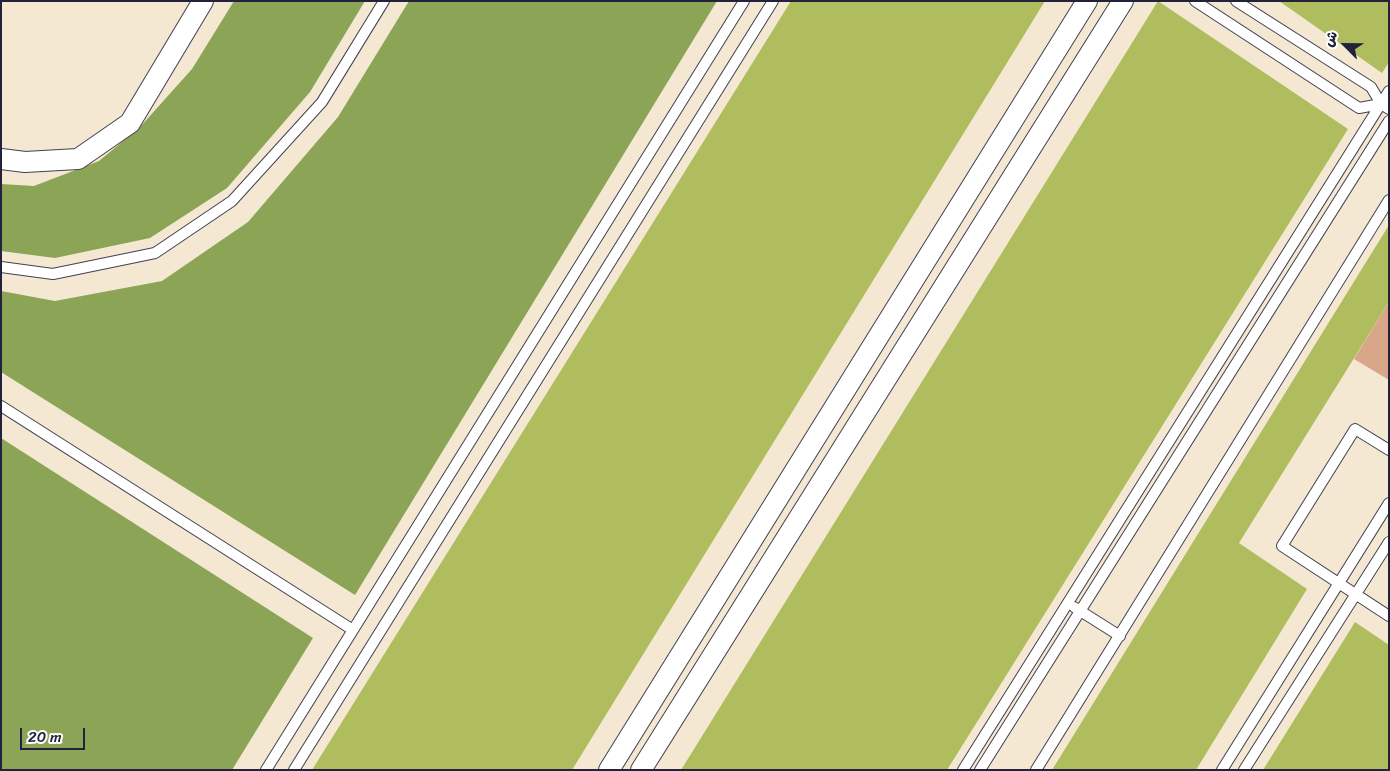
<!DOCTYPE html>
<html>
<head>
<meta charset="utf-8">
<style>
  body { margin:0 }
  #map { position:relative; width:1390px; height:771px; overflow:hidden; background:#f4e8d2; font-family:Sriracha,"Playpen Sans Arabic",sans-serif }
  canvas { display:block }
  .frame { position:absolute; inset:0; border:2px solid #22223b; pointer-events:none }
  .north { position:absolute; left:1320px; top:20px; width:50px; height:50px; -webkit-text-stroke:4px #fff; paint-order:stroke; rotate:293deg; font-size:14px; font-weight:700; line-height:20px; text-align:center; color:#22223b }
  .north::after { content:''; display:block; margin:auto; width:18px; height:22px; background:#22223b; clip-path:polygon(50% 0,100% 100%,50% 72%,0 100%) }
  .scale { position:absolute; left:20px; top:728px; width:65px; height:22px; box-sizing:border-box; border:2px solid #22223b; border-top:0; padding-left:6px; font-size:15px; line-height:18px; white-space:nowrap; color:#22223b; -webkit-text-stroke:4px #fff; paint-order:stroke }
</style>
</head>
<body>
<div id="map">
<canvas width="1390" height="771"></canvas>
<div class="frame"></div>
<div class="north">ش</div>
<div class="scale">20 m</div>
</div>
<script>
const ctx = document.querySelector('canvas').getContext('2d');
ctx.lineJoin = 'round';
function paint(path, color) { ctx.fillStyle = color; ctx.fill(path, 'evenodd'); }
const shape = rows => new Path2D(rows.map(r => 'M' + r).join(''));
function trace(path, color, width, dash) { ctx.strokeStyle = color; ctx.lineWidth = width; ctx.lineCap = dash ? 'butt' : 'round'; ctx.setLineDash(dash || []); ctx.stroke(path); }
const green = shape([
  [791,1,1045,1,572,770,312,770],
  [1158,1,1348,129,947,770,681,770],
  [1279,1,1389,1,1389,62,1382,73],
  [1389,225,1389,302,1239,543,1307,589,1196,770,1052,770],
  [1355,622,1389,645,1389,770,1263,770]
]);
const forest = shape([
  [234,1,365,1,310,92,227,188,150,238,55,258,1,251,1,184,34,186,99,161,140,127,192,69],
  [409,1,717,1,355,595,1,372,1,291,55,301,162,281,248,222,338,117],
  [1,438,313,638,232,770,1,770]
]);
const building = shape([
  [1389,302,1389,380,1354,359]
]);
const service = shape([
  [1195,1,1359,108,1381,104,1389,109],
  [1236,1,1371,87,1381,104],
  [1,267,53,274,155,253,232,201,322,102,384,1],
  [1,406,353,630],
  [1389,450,1355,429,1282,546,1389,616],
  [1074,607,1120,636],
  [266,770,744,1],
  [294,770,773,1],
  [963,770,1389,91],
  [980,770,1389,121],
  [1036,770,1389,200],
  [1222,770,1389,503],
  [1244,770,1389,542]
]);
const minor = shape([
  [1,159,25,162,78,159,130,123,203,1],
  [609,770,1087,1],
  [641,770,1123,1]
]);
paint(green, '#b0bd5f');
paint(forest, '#8ca456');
paint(building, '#daa689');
trace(service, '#424052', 12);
trace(minor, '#424052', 22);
trace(service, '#fff', 10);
trace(minor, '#fff', 20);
</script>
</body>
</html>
